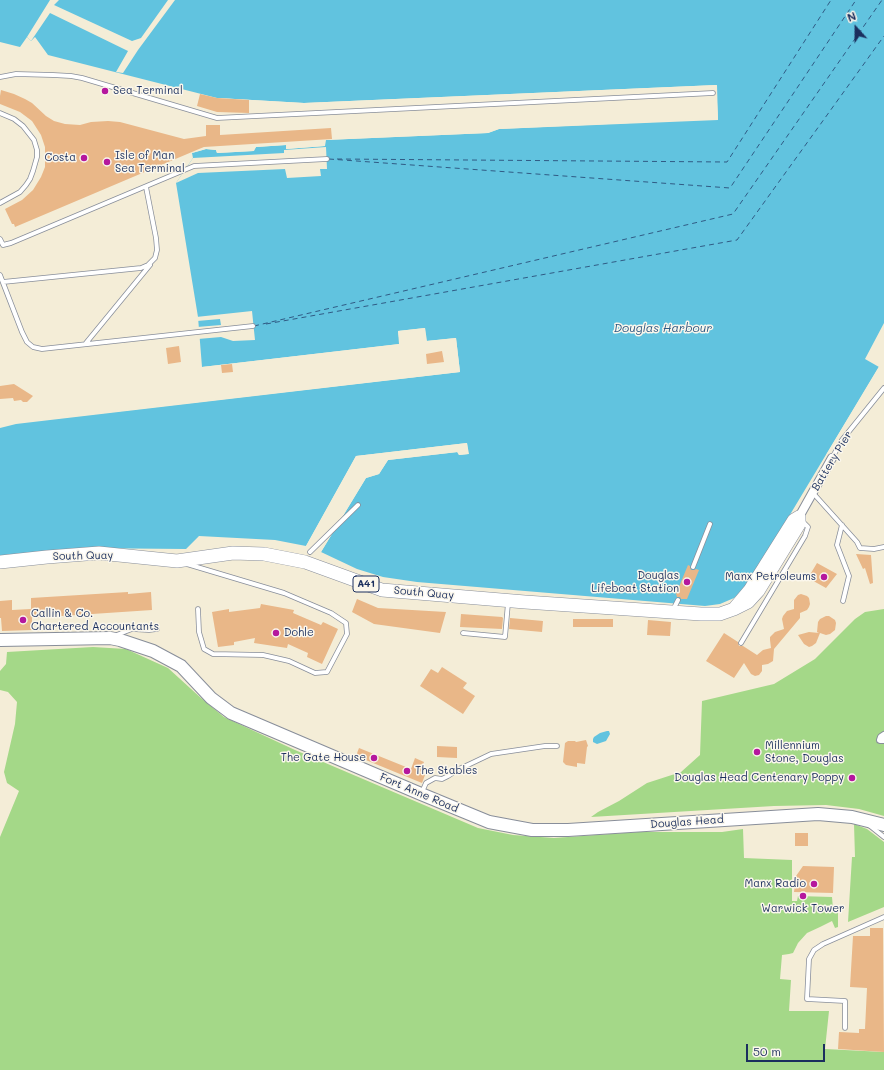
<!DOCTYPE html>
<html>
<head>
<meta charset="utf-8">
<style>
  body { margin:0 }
  #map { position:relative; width:884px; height:1070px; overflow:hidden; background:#f4edd7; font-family:Mali,sans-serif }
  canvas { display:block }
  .north { position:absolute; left:836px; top:8px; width:40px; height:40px; -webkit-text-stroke:3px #fbf7ec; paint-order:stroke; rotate:339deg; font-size:11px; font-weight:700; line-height:16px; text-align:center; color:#1b2f5e }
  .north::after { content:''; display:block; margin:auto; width:14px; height:18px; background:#1b2f5e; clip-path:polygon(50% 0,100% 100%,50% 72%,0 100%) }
  .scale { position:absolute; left:746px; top:1044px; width:79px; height:18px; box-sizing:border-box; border:2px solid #1b2f5e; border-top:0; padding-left:5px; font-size:12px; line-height:14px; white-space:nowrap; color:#1b2f5e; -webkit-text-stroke:3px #fbf7ec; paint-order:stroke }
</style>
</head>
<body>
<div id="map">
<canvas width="884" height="1070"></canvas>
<div class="north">N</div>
<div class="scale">50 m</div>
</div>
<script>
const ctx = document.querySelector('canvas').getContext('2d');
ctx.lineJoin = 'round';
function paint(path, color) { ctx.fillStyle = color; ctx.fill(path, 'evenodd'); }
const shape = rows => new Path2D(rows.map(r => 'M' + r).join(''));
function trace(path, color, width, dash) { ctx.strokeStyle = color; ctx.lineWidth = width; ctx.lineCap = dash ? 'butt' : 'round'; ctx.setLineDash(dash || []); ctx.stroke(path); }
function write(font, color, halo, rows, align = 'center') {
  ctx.font = font + ' Mali,sans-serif'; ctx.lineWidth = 3; ctx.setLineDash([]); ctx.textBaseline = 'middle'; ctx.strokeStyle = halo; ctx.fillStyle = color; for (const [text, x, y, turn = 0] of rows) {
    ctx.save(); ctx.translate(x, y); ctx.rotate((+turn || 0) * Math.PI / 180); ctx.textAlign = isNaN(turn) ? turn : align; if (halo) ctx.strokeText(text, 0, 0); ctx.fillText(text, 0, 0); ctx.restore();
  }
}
const green = shape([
  [884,609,884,816,859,809,826,805,774,806,591,817,598,812,619,801,647,783,681,772,700,755,702,701,774,684,815,659,855,619,865,612],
  [93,647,126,649,168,668,201,698,224,717,295,750,478,828,513,835,554,838,638,832,722,832,743,829,744,858,792,860,792,901,797,901,798,896,832,897,833,909,838,910,838,927,835,928,832,921,820,927,807,933,798,943,793,953,789,954,782,955,780,979,791,980,789,1011,829,1011,825,1049,884,1052,884,1070,0,1070,0,837,19,791,7,783,4,772,15,724,17,702,8,692,0,690,0,671,6,664,7,652],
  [854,824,867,829,884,842,884,907,848,922,852,857,855,857]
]);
const water = shape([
  [0,0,884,0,884,358,746,588,734,598,720,604,705,606,417,582,383,577,357,569,321,552,366,478,379,474,388,460,458,452,459,455,468,454,467,443,356,456,306,546,275,540,199,536,186,549,76,548,59,551,0,556,0,428,16,424,460,372,456,338,426,341,425,328,398,331,400,344,202,367,198,317,176,183,193,158,192,153,206,149,216,150,217,153,253,151,256,147,286,145,286,149,325,146,325,140,488,133,499,129,718,119,716,85,304,103,217,98,48,55,35,37,31,41,27,37,20,47,0,42],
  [607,731,609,731,610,734,606,741,597,744,593,742,593,739,594,737,600,733]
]);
const pier = shape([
  [50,0,59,0,54,5,132,41,141,38,168,0,175,0,138,50,123,73,116,72,128,51,50,13,31,41,27,37],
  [717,85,718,120,499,129,488,133,326,140,325,146,286,149,286,145,256,147,254,151,217,153,216,150,206,149,192,153,193,151,206,147,216,148,218,151,253,149,256,145,286,143,288,144,288,147,312,145,323,144,323,140,325,138,487,132,499,127,716,118,715,87,304,105,217,100,218,98,304,103],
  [326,147,327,169,320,169,321,176,287,178,285,169,198,173,176,183,193,158,284,153,284,150],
  [252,311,255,340,233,341,221,337,198,339,197,327,221,325,220,319,197,321,196,317],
  [884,323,884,362,828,456,826,455,879,367,865,359],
  [425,328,427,341,456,338,460,372,52,419,52,417,458,371,454,340,426,343,425,341,423,330,400,333,402,344,400,346,202,368,202,367,399,344,398,331],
  [467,443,469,454,459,455,457,452,388,460,379,474,366,478,321,552,320,551,365,477,378,473,387,458,457,450,459,451,460,453,466,452,466,445,357,458,308,547,306,546,356,456]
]);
const ferry = shape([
  [329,159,730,188,856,0],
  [337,159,727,162,831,0],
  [266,324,737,240,884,36],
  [254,326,733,214,882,0]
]);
const building = shape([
  [1,90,14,94,25,99,32,103,46,116,54,121,65,124,80,125,91,122,108,121,120,122,184,139,206,136,206,125,220,125,220,135,331,128,332,139,204,147,199,149,15,227,14,224,12,224,5,209,22,200,33,190,41,177,45,167,45,147,41,135,32,121,20,112,0,104,0,96],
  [200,94,217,98,249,100,249,113,217,112,197,106],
  [179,346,181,362,168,364,166,348],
  [442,351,444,362,427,364,426,354],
  [232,364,233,372,222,373,221,365],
  [14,384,33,396,27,402,23,402,21,400,14,401,13,398,0,399,0,386],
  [856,554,871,555,873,583,870,584,865,568,863,569],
  [817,563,837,574,826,588,808,578],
  [688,565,690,566,691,570,694,570,696,569,699,570,687,599,681,599,680,597,677,597,676,594],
  [128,592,128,594,151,592,152,610,32,618,32,630,2,631,1,618,0,618,0,601,12,600,12,610,31,609,31,598],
  [801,594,807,596,809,598,810,604,809,607,807,610,800,613,800,618,774,649,773,661,768,664,762,665,762,671,759,675,755,676,751,674,744,663,734,678,706,661,724,633,738,642,739,646,743,646,757,655,763,650,771,648,770,640,770,637,775,632,784,629,782,619,783,616,787,611,794,609,794,600,798,595],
  [357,599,378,608,446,612,440,633,374,624,352,612],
  [261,604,294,610,293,613,321,625,323,622,338,629,322,664,307,657,308,653,288,644,287,648,254,643,255,638,234,642,234,645,218,647,212,612,229,609,229,612,260,608],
  [461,614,502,617,503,618,502,629,460,627],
  [826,616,829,616,835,620,836,623,835,630,830,634,826,635,820,633,816,643,812,646,809,647,804,644,798,635,809,632,819,633,817,632,818,622,820,619],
  [510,618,543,621,542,632,509,629],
  [573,619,613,619,613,627,573,627],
  [648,620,671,622,670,636,647,635],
  [442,667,467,683,463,688,475,696,463,714,420,686,431,669,438,673],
  [586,740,588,746,587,747,585,764,577,763,577,767,566,765,563,762,565,743,568,741,575,741,576,742],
  [437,746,457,747,457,758,437,757],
  [359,748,411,769,415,758,424,762,420,773,425,775,422,783,356,756],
  [795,833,808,833,808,846,795,846],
  [803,866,834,867,833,893,794,892,796,876],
  [870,928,883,928,884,1052,838,1049,839,1032,859,1033,859,1029,865,1029,867,988,850,987,853,936,870,936]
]);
const service = shape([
  [0,77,16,74,53,75,71,76,82,78,217,118,713,93],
  [0,113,14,119,23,126,34,140,37,150,37,157,33,171,30,179,26,185,20,192,0,203],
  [0,239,3,245,11,243,194,166,327,159],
  [0,275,22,332,27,342,33,347,42,349,51,348,253,326],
  [3,282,141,268,148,265,155,258,157,250,156,238,146,187],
  [86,343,150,265],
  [832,458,842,440,884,388],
  [813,493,857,542,860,548,874,549,884,547],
  [842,525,837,545,849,576,843,601],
  [310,552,358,505],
  [187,564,284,593,331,613,346,623,347,634,327,672,315,673,289,661,263,655,213,654,204,649,199,632,198,609],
  [693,567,710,524],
  [673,610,678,600],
  [463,633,505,637,508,603],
  [114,636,132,629,149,630,157,629],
  [741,643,805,536,808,527,802,521],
  [422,792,426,783,435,778,442,779,448,776,459,769,470,764,491,754,545,746,557,746],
  [869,825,884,837],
  [845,1028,845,1001,807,999,809,959,814,950,823,944,884,917]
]);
const pedestrian = shape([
  [884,735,881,737,880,740,884,740]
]);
const minor = shape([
  [799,517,832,458]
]);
const secondary = shape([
  [0,640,110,638,120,640,153,651,181,666,211,698,231,713,421,794,489,822,532,830,568,830,818,814,852,817,884,825]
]);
const primary = shape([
  [0,562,47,557,99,553,177,561,233,553,264,554,305,562,382,590,525,602,701,614,720,614,734,609,748,602,758,591,799,524,799,517,794,520,750,590,734,609]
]);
const markers = [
  [105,91,4,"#b5179e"],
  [84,158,4,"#b5179e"],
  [107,162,4,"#b5179e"],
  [824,577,4,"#b5179e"],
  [687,582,4,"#b5179e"],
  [23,620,4,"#b5179e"],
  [276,633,4,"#b5179e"],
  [757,752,4,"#b5179e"],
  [374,758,4,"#b5179e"],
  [407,771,4,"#b5179e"],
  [852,778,4,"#b5179e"],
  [814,884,4,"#b5179e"],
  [803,896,4,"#b5179e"]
];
const shields = [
  [366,584,26]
];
const shieldNames = [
  ["A41",366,584]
];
const poiNames = [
  ["Sea Terminal",113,91],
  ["Isle of Man",115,156],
  ["Sea Terminal",115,169],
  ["Costa",76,158,"right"],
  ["Douglas",679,576,"right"],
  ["Lifeboat Station",679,589,"right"],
  ["Manx Petroleums",816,577,"right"],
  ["Callin & Co.",31,614],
  ["Chartered Accountants",31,627],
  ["Dohle",284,633],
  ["Millennium",765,746],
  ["Stone, Douglas",765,759],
  ["The Gate House",366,758,"right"],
  ["The Stables",415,771],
  ["Douglas Head Centenary Poppy",844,778,"right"],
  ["Manx Radio",806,884,"right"],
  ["Warwick Tower",803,909,"center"]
];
const streetNames = [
  ["Battery Pier",832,461,-59],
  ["South Quay",83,556,-1],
  ["South Quay",424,593,5],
  ["Fort Anne Road",419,793,23],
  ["Douglas Head",687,822,-4]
];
const waterNames = [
  ["Douglas Harbour",663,328]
];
paint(green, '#a4d888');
paint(water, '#61c3df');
paint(pier, '#f4edd7');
trace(ferry, '#305b85', 1, [5, 4]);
paint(building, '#e9b788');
trace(service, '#888e9a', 5.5);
trace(pedestrian, '#888e9a', 8);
trace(minor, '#888e9a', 10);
trace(secondary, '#888e9a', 14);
trace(primary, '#888e9a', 14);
trace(service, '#fff', 4);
trace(pedestrian, '#fff', 6);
trace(minor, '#fff', 8);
trace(secondary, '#fff', 12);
trace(primary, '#fff', 13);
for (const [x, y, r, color] of markers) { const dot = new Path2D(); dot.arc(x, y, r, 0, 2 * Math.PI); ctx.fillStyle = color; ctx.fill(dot); trace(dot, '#fbf7ec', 1.5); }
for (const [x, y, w] of shields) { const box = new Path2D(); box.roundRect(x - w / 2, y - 8, w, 16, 3); ctx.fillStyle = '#fbf7ec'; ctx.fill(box); trace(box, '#1b2f5e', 1); }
write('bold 10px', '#1b2f5e', null, shieldNames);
write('11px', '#1b2f5e', '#fbf7ec', poiNames, 'left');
write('11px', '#1b2f5e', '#fbf7ec', streetNames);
write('italic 12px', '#305b85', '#fbf7ec', waterNames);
</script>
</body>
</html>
